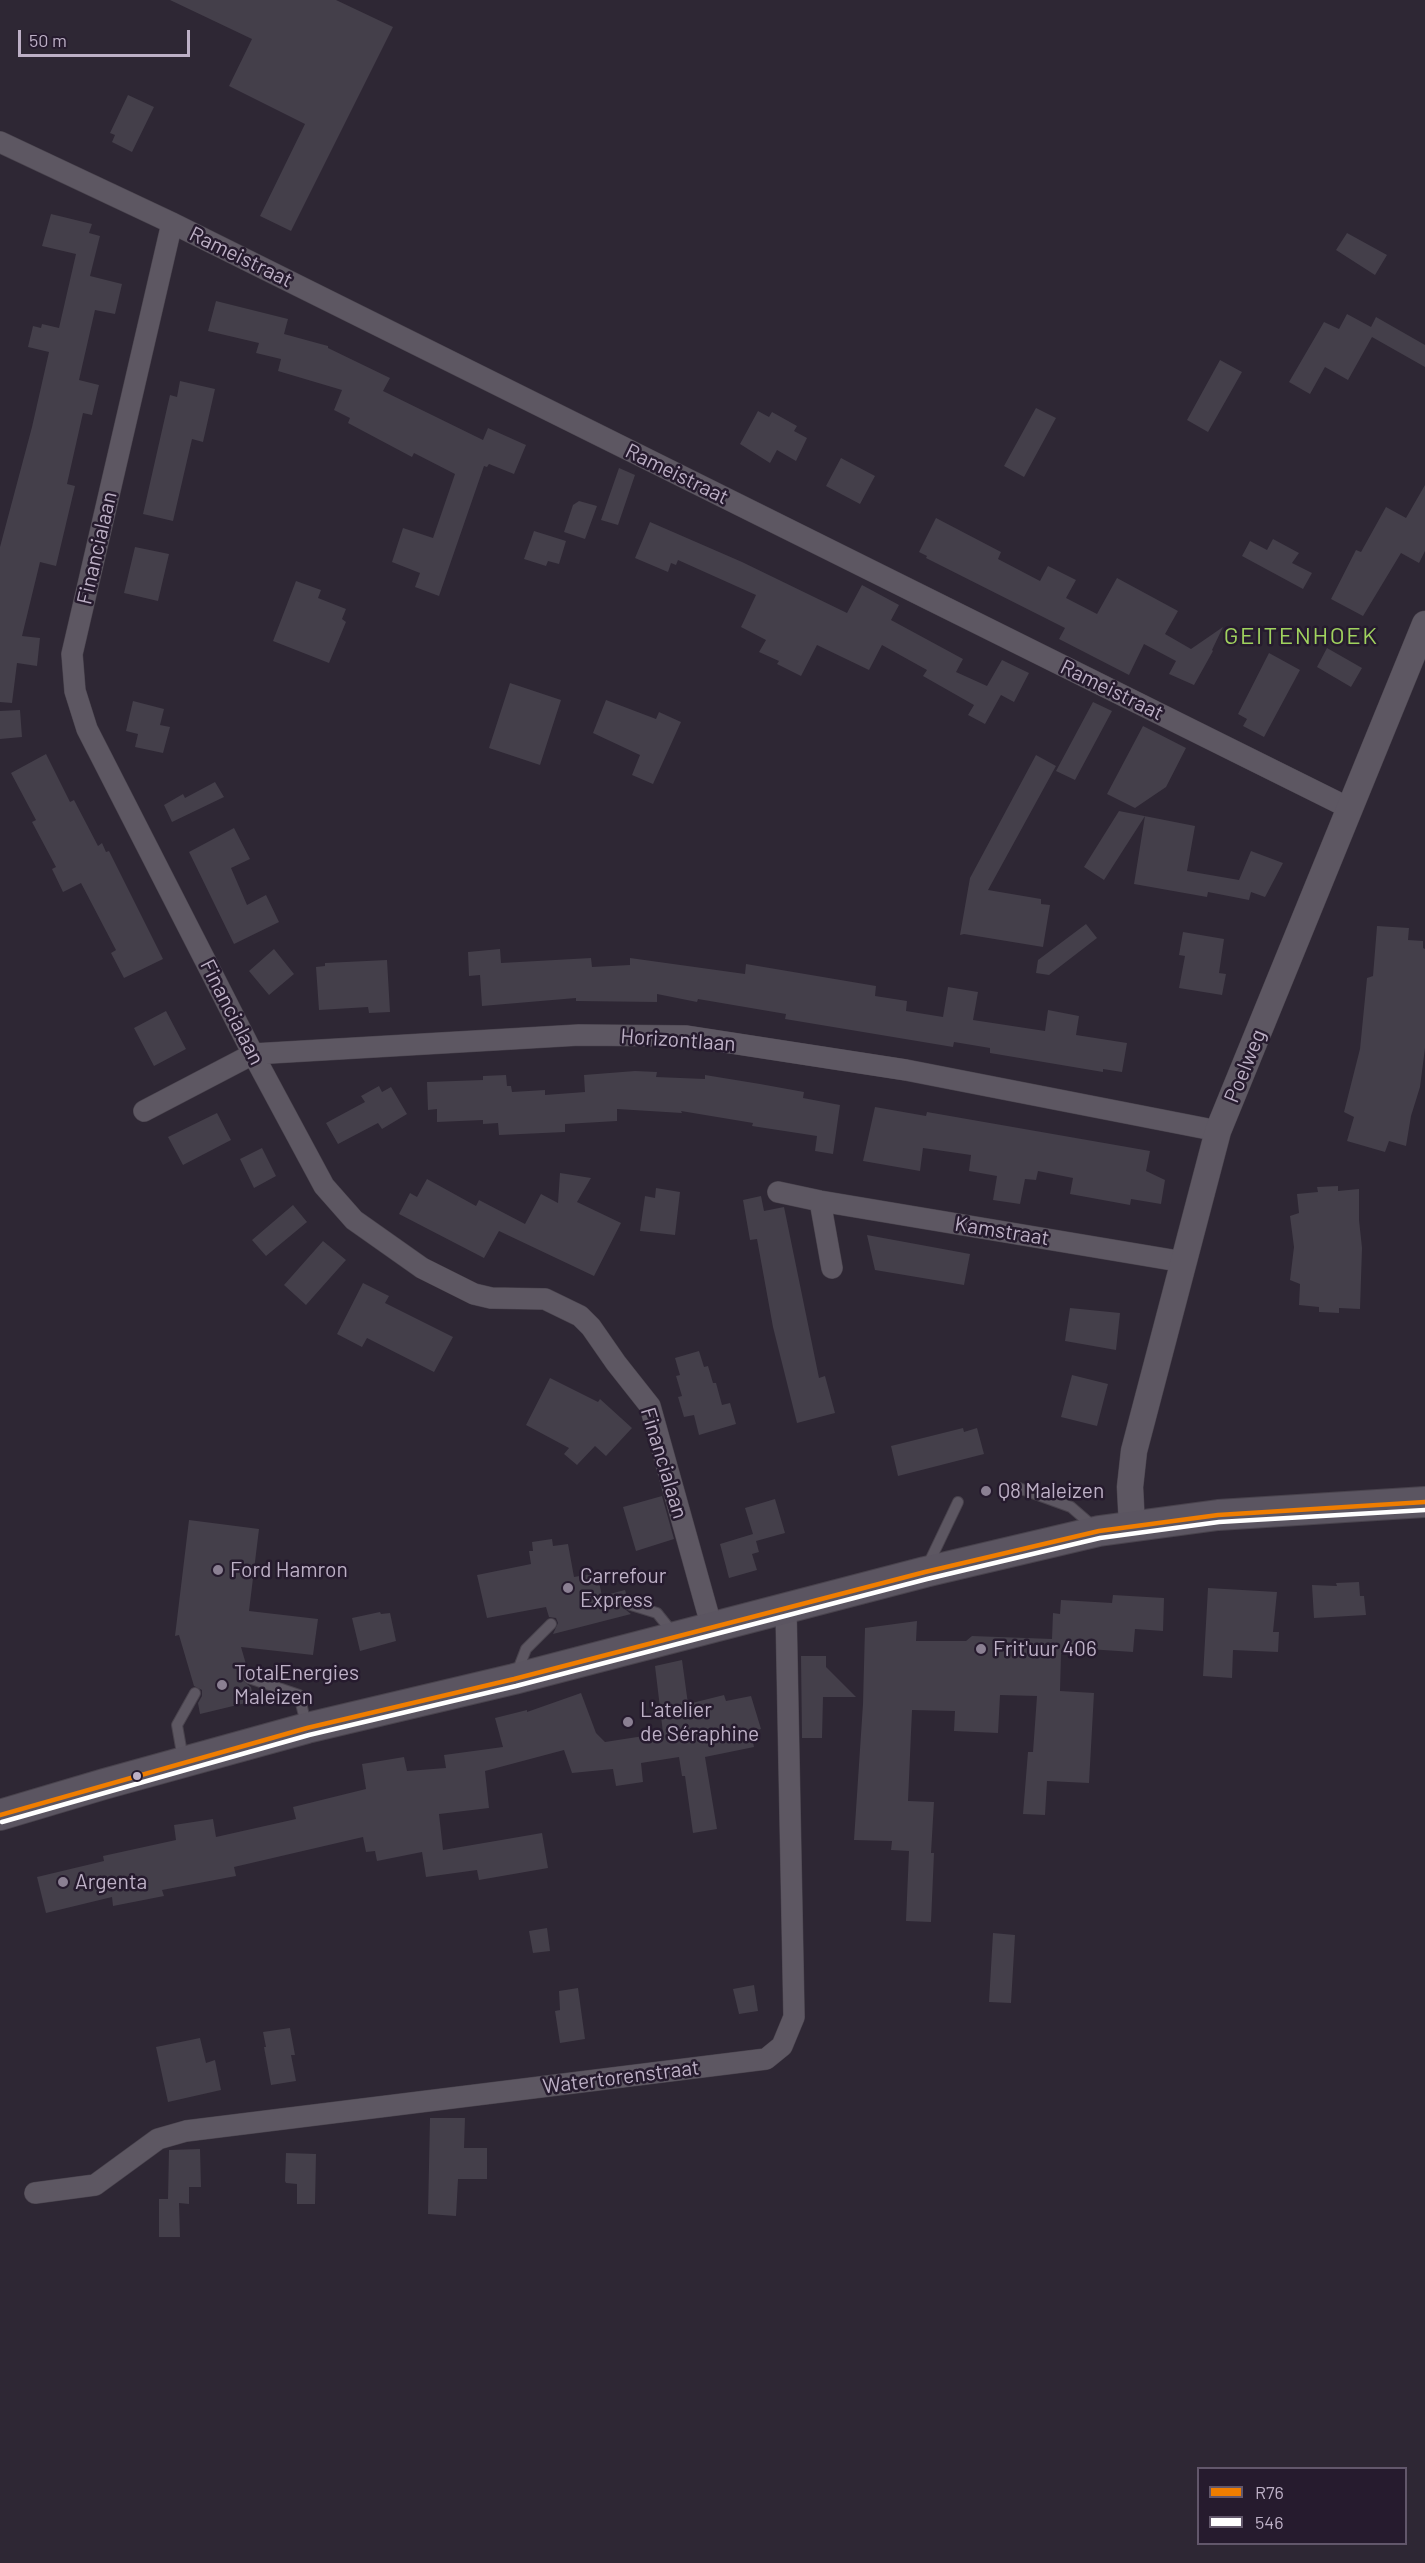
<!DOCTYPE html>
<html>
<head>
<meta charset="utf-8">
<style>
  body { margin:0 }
  #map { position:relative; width:1425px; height:2563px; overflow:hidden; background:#2e2734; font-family:Barlow,sans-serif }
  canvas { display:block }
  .legend { position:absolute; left:1197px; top:2467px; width:210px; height:78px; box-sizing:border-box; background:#261b2e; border:2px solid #62576b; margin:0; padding:8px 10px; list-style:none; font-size:18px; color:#bdb0c6 }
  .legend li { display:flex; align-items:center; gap:12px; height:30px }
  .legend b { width:30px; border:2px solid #62576b }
  .scale { position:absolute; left:18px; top:30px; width:172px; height:27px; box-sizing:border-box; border:3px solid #bdb0c6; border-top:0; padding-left:8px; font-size:18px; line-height:21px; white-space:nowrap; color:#bdb0c6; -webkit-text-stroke:4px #261b2e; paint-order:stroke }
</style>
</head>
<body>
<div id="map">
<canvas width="1425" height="2563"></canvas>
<ul class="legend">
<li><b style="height:8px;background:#ef7d00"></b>R76</li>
<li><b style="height:8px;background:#fff"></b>546</li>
</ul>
<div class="scale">50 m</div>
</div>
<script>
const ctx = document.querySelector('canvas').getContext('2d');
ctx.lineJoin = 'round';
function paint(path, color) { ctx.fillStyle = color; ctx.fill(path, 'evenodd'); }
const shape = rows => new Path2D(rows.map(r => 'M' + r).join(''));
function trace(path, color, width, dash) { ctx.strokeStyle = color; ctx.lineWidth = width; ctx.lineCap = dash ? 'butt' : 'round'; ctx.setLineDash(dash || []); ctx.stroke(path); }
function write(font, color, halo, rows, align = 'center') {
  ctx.font = font + ' Barlow,sans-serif'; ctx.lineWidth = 5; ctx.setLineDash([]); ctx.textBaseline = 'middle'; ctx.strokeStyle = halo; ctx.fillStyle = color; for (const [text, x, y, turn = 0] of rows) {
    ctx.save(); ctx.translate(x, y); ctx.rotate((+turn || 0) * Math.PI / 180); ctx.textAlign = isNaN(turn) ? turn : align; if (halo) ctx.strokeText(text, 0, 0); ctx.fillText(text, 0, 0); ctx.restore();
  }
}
const building = shape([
  [170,0,336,0,393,27,291,231,260,216,305,124,229,86,252,39],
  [128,95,154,107,132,152,112,142,115,135,110,133],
  [51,214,92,224,89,233,100,236,90,276,122,284,115,314,95,310,79,380,99,385,92,415,83,413,67,484,75,486,56,566,40,562,22,636,40,638,37,666,17,663,12,703,0,702,0,547,32,427,49,352,28,347,33,326,41,328,42,324,59,328,76,254,42,246],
  [1347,233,1387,255,1375,275,1336,250],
  [216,301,288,319,284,334,328,346,328,348,390,378,383,391,483,440,488,428,526,445,514,474,489,464,487,467,484,466,439,596,415,587,420,573,392,562,403,528,433,538,455,474,414,453,412,457,348,423,350,418,334,410,342,390,278,371,281,359,256,353,259,343,208,331],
  [1347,314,1371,327,1376,317,1425,345,1425,367,1372,337,1348,380,1325,367,1310,394,1289,382,1324,322,1339,329],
  [1220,360,1242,372,1208,432,1187,420],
  [180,381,215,389,203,442,192,439,173,521,143,514,170,395,177,397],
  [1036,408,1056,418,1024,477,1004,466],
  [758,411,769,417,772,412,797,426,794,431,807,438,796,461,777,450,770,463,740,444],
  [841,458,875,476,860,504,826,486],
  [619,468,635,475,618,525,601,520],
  [1425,485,1425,551,1419,563,1401,553,1363,616,1331,599,1356,550,1361,552,1386,507,1406,518],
  [579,501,597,506,585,539,564,532,573,505],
  [936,518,1001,552,998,559,1040,581,1048,566,1076,580,1066,598,1097,614,1117,578,1178,611,1165,634,1191,649,1223,627,1212,650,1213,651,1194,685,1169,674,1176,661,1144,644,1129,675,1059,639,1065,628,926,558,927,556,919,552],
  [650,522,742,562,847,613,862,585,899,605,891,620,963,659,956,672,987,686,1002,660,1029,673,1014,702,1001,695,985,724,968,715,974,705,923,676,927,670,882,645,869,670,817,645,801,676,777,664,779,661,759,652,766,640,741,627,756,595,678,560,676,565,671,563,668,572,635,558],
  [534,531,566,541,559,564,548,561,546,566,524,559],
  [1273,539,1299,553,1292,563,1312,573,1303,589,1242,556,1250,541,1267,550],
  [135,547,169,554,158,601,124,593],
  [296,581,321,590,318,598,346,609,342,619,346,622,329,663,273,641],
  [1327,648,1362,668,1351,687,1317,667],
  [1269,653,1300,670,1264,737,1243,726,1247,719,1238,714],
  [510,683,561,700,540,765,489,748],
  [606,700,656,719,659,712,681,722,653,784,632,775,640,755,593,733],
  [133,701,164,709,160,725,170,727,163,753,135,747,138,734,126,731],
  [1093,702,1112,711,1075,780,1056,771],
  [20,710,22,737,0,739,0,711],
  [1143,726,1186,748,1166,787,1135,808,1107,794],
  [46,754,70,802,74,800,98,846,102,843,106,852,109,851,163,959,124,978,111,953,116,950,81,883,63,892,52,869,56,867,32,822,36,820,11,773],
  [1036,755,1056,766,988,890,1041,899,1041,904,1050,905,1043,947,964,934,960,935,970,878],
  [215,782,224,797,172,822,164,805,183,794,185,798],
  [1119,811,1195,826,1187,871,1239,880,1251,851,1283,863,1265,897,1251,892,1249,900,1208,892,1207,897,1134,884,1145,816,1104,880,1084,867],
  [234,828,250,859,231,868,247,905,266,895,279,922,234,944,189,852],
  [1086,924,1097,938,1049,975,1036,973,1038,960],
  [1377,926,1409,928,1408,940,1423,941,1423,948,1425,949,1425,1048,1420,1087,1411,1116,1406,1146,1389,1141,1385,1152,1347,1141,1354,1117,1344,1112,1360,1049,1367,978,1373,976],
  [1183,932,1224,939,1219,973,1226,974,1222,995,1179,988,1185,956,1179,955],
  [274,949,294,974,269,995,249,971],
  [500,949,501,963,591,958,592,967,630,965,630,958,745,974,746,964,876,986,875,996,907,1001,906,1011,943,1017,948,987,978,992,973,1020,1045,1031,1048,1010,1079,1016,1076,1035,1127,1043,1122,1072,1103,1069,1103,1072,990,1053,990,1048,954,1042,953,1047,785,1019,786,1014,698,999,697,1002,657,994,657,1002,576,1001,576,998,482,1006,480,975,469,976,468,952],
  [387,960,390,1012,369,1013,368,1007,319,1010,316,967,325,966,325,963],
  [166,1011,186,1049,154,1066,134,1028],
  [635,1071,657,1072,656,1077,705,1079,705,1075,760,1084,804,1092,803,1098,840,1105,833,1154,815,1151,817,1136,752,1126,753,1123,681,1111,682,1113,617,1109,617,1121,565,1124,565,1132,499,1135,498,1123,483,1124,483,1120,437,1122,437,1109,428,1110,427,1082,483,1080,483,1076,506,1075,507,1086,511,1086,512,1092,545,1090,545,1095,585,1092,584,1075],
  [379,1086,382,1092,391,1087,407,1114,382,1129,378,1123,338,1144,326,1123,365,1102,361,1096],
  [875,1107,926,1116,927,1112,1150,1151,1146,1171,1165,1180,1161,1204,1131,1199,1130,1205,1070,1194,1073,1178,1038,1171,1036,1180,1025,1179,1020,1204,993,1200,997,1176,969,1171,971,1155,923,1148,920,1171,863,1161],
  [217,1113,231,1140,183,1165,168,1137],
  [262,1148,276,1176,254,1188,240,1159],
  [560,1173,591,1178,577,1202,621,1223,594,1276,499,1231,484,1258,399,1214,410,1193,417,1197,427,1179,476,1206,479,1200,525,1224,541,1194,558,1203],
  [1338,1186,1338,1191,1359,1189,1359,1220,1362,1248,1360,1309,1339,1308,1339,1313,1319,1312,1319,1307,1299,1305,1300,1284,1290,1280,1294,1247,1290,1216,1299,1213,1297,1194,1318,1192,1317,1187],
  [656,1188,680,1192,675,1235,640,1231,645,1196,655,1198],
  [761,1196,764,1211,784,1207,819,1378,825,1376,835,1413,797,1423,773,1327,757,1239,750,1240,743,1200],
  [293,1205,307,1222,266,1256,252,1240],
  [867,1235,970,1254,964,1285,875,1270],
  [323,1241,346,1260,306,1305,284,1285],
  [363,1283,389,1296,385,1303,453,1337,434,1372,367,1338,362,1347,337,1334],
  [1070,1308,1120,1313,1116,1350,1065,1341],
  [699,1351,704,1367,708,1366,713,1383,716,1383,722,1405,730,1403,736,1424,699,1435,694,1415,684,1417,678,1397,682,1396,676,1376,680,1375,675,1358],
  [1072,1375,1108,1384,1097,1426,1061,1417],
  [550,1378,598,1402,600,1399,632,1428,606,1456,595,1446,577,1465,564,1454,569,1448,526,1425],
  [963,1428,964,1432,977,1428,984,1454,898,1476,891,1446],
  [662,1496,674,1539,636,1551,623,1507],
  [775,1499,785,1533,756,1541,759,1552,752,1554,757,1570,729,1578,720,1544,753,1534,745,1508],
  [189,1520,259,1529,249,1611,318,1619,313,1655,241,1647,248,1671,242,1675,242,1680,251,1687,254,1701,200,1714,198,1703,202,1696,202,1690,194,1686,179,1635,175,1636],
  [552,1539,553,1546,568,1544,574,1577,597,1573,602,1596,625,1590,627,1597,621,1601,621,1606,631,1614,553,1634,558,1623,556,1618,549,1617,546,1607,487,1618,477,1575,531,1564,529,1551,533,1551,532,1542],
  [1359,1582,1360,1596,1364,1596,1366,1615,1314,1618,1312,1585,1337,1586,1336,1583],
  [1208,1588,1277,1592,1273,1632,1279,1632,1278,1652,1233,1650,1232,1678,1203,1676],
  [1113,1595,1164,1598,1163,1631,1135,1629,1133,1652,1088,1649,1087,1655,1061,1654,1060,1691,1094,1693,1089,1783,1047,1781,1045,1815,1023,1814,1028,1752,1033,1752,1037,1696,1000,1695,998,1733,954,1731,955,1711,912,1710,908,1801,934,1802,931,1853,934,1853,931,1922,906,1921,909,1851,891,1850,892,1841,854,1840,863,1704,865,1628,917,1621,916,1641,966,1641,972,1636,1052,1639,1053,1613,1060,1614,1061,1600,1112,1603],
  [380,1612,381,1614,390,1613,396,1641,360,1651,352,1618],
  [801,1656,826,1656,826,1667,856,1697,823,1697,822,1738,802,1738],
  [682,1660,688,1704,724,1695,726,1701,751,1696,761,1729,751,1732,754,1747,705,1757,717,1829,693,1833,685,1776,682,1776,679,1757,641,1763,643,1782,616,1786,613,1769,572,1773,564,1750,485,1771,489,1808,439,1814,443,1850,542,1833,548,1868,479,1880,477,1870,426,1877,422,1852,377,1861,375,1851,366,1852,363,1837,234,1867,236,1876,162,1890,164,1896,113,1906,112,1897,46,1913,37,1877,104,1861,103,1856,176,1840,174,1825,213,1819,216,1837,296,1819,293,1807,366,1789,362,1764,404,1757,407,1771,446,1768,444,1755,503,1747,495,1718,527,1710,527,1712,581,1693,596,1733,605,1742,663,1733,655,1666],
  [547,1928,550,1951,533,1953,529,1931],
  [993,1933,1015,1935,1011,2003,989,2002],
  [754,1985,758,2011,739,2014,733,1989],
  [578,1988,585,2039,560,2043,555,2011,560,2010,559,1991],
  [290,2028,295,2055,291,2055,296,2081,271,2085,264,2047,266,2047,263,2032],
  [200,2038,206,2063,215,2060,221,2090,168,2102,156,2047],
  [430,2118,465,2118,464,2148,487,2148,487,2179,458,2179,456,2216,428,2214],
  [200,2149,201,2187,189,2187,189,2204,179,2203,180,2237,159,2237,159,2199,168,2199,169,2150],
  [286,2153,316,2154,315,2204,297,2204,297,2184,286,2183,285,2181]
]);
const service = shape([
  [1016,1487,1071,1507,1094,1527],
  [927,1567,958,1502],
  [628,1604,657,1613,673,1633],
  [516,1675,526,1649,551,1624],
  [249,1678,299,1695,307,1728],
  [183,1759,177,1725,195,1693]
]);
const minor = shape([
  [0,142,172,223,1351,809],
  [172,223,72,654,75,691,87,729,253,1054,324,1186,354,1220,422,1268,474,1294,491,1298,545,1299,580,1316,591,1327,616,1363,650,1406,712,1628],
  [144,1111,253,1054,579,1035,686,1036,906,1070,1218,1131],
  [778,1192,820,1201,1184,1262],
  [820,1201,832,1268],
  [35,2193,95,2185,158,2139,186,2131,766,2059,782,2046,794,2017,786,1609]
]);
const tertiary = shape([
  [1132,1526,1130,1487,1134,1451,1218,1131,1425,624]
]);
const secondary = shape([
  [0,1815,104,1784,307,1728,514,1679,925,1572,1099,1531,1218,1515,1425,1502]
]);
const bus1 = shape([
  [0,1815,307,1728,514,1679,925,1572,1099,1531,1218,1515,1425,1502]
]);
const bus2 = shape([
  [2,1822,309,1735,516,1686,927,1579,1100,1538,1219,1522,1425,1510]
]);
const markers = [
  [986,1491,6,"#8b8093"],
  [218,1570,6,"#8b8093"],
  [568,1588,6,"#8b8093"],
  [981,1649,6,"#8b8093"],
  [222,1685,6,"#8b8093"],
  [628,1722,6,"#8b8093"],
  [137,1776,5,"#bdb0c6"],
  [63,1882,6,"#8b8093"]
];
const streetNames = [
  ["Rameistraat",241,257,26],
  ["Rameistraat",677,474,26],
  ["Financialaan",97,548,-77],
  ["Rameistraat",1112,690,26],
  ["Financialaan",232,1012,63],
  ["Horizontlaan",678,1040,4],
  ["Poelweg",1245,1066,-68],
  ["Kamstraat",1002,1231,9],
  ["Financialaan",664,1463,73],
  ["Watertorenstraat",621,2077,-7]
];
const poiNames = [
  ["Q8 Maleizen",998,1491],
  ["Ford Hamron",230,1570],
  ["Carrefour",580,1576],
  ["Express",580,1600],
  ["Frit'uur 406",993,1649],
  ["TotalEnergies",234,1673],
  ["Maleizen",234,1697],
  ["L'atelier",640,1710],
  ["de Séraphine",640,1734],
  ["Argenta",75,1882]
];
const quarterNames = [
  ["GEITENHOEK",1301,636]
];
paint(building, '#443f4a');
trace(service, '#49434d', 12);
trace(minor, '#49434d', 22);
trace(tertiary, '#49434d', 27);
trace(secondary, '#49434d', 32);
trace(service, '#5d5762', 10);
trace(minor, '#5d5762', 21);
trace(tertiary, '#5d5762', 26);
trace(secondary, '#5b5561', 30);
trace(bus1, '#ef7d00', 4.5);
trace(bus2, '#fff', 4.5);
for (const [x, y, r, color] of markers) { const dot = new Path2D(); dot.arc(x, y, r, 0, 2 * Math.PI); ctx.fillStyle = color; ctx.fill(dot); trace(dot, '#261b2e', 2); }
write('21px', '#bdb0c6', '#261b2e', streetNames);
write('21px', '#bdb0c6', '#261b2e', poiNames, 'left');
ctx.letterSpacing = '1.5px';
write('24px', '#a0d25e', '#261b2e', quarterNames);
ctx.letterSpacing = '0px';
</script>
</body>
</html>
